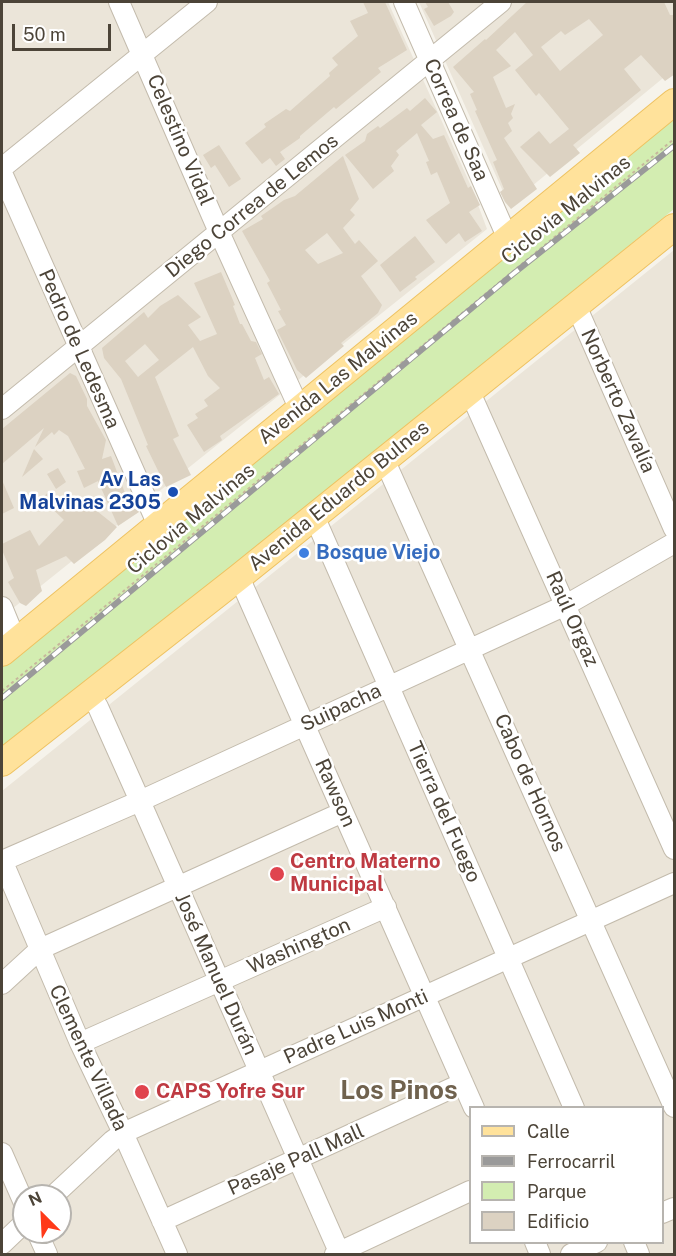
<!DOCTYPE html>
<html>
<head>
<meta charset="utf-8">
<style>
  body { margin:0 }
  #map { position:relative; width:676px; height:1256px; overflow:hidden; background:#f6f3eb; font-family:"Public Sans",sans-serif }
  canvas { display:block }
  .frame { position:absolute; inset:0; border:3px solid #4c4438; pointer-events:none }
  .legend { position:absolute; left:469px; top:1106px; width:195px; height:138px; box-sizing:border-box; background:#fff; border:2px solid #b7b4af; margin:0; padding:8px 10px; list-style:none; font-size:18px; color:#4c4438 }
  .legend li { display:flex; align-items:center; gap:12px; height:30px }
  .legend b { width:30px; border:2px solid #b7b4af }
  .north { position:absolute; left:12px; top:1184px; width:60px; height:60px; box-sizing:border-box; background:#fff; border:2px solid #b7b4af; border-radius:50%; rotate:336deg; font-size:16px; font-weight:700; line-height:24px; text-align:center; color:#4c4438 }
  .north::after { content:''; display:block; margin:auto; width:21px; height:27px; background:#ff3a19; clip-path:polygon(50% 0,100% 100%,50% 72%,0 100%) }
  .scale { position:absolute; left:12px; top:24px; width:99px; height:27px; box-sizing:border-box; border:3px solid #4c4438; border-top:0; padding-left:8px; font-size:18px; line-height:21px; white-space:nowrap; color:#4c4438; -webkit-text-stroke:4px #fff; paint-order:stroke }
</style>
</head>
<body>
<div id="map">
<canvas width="676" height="1256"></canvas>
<div class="frame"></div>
<ul class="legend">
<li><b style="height:8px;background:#ffe29b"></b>Calle</li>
<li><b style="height:8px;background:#9a9a9a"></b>Ferrocarril</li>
<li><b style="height:16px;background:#d3edb1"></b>Parque</li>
<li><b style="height:16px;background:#dcd2c2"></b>Edificio</li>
</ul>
<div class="north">N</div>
<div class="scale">50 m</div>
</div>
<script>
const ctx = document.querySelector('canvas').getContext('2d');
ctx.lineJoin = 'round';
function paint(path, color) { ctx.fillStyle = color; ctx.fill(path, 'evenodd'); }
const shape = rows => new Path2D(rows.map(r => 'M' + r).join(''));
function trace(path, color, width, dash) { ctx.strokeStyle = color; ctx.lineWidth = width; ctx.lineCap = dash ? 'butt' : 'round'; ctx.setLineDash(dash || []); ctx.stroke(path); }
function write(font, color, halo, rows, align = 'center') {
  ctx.font = font + ' "Public Sans",sans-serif'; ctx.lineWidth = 5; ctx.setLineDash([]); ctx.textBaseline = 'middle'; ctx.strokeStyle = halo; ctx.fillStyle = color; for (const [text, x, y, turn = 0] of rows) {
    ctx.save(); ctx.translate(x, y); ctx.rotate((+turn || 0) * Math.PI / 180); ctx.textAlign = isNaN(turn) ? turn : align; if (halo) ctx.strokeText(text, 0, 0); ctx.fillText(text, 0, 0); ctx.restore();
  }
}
const residential = shape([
  [2,2,388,2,471,186,487,229,2,617],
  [419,2,674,2,674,69,509,205],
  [674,250,674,1254,2,1254,2,791],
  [470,1108,662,1108,662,1242,470,1242],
  [24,1196,60,1196,60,1232,24,1232]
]);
const green = shape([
  [674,113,674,209,2,755,2,665]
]);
const building = shape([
  [363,2,385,2,407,50,378,68,381,72,336,109,334,107,300,136,300,138,280,152,285,159,276,166,270,158,262,164,245,143,266,127,264,124,286,109,290,111,330,76,329,73,338,65,332,58,358,36,350,21,368,13],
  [425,2,448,2,454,12,451,16,434,26,424,9,428,7],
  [527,2,664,2,670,15,675,15,675,74,665,81,641,55,624,69,641,90,573,145,580,153,550,177,520,147,539,131,550,144,569,129,539,93,536,96,515,70,533,55,515,32,496,50,511,66,493,77,506,108,515,104,511,114,513,118,508,123,512,131,504,138,537,189,511,209,505,202,500,192,504,189,493,162,497,160,475,111,477,110,470,94,474,92,453,67,485,39,486,40],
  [589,19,603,35,560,71,541,47,561,31,565,35],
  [425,98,437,112,421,125,433,139,444,135,468,188,471,186,480,205,469,212,482,231,465,242,459,233,446,244,426,220,450,203,437,172,431,175,426,162,429,161,417,133,396,151,399,155,391,166,394,171,373,189,345,155,365,141,367,134,378,126,380,128,407,108,410,111],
  [219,145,241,179,229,187,215,165,211,168,203,155],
  [343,156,359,199,350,210,355,215,343,228,355,244,359,240,378,261,361,276,382,305,378,313,341,343,344,346,306,378,297,370,277,330,286,325,278,311,281,310,267,283,270,281,242,231,263,219,261,216,284,200,295,196],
  [327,233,343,253,318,264,305,250],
  [415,236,435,262,415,277,417,279,400,292,380,265],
  [221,272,235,305,233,306,240,324,242,324,251,341,256,342,262,354,255,358,264,380,269,377,279,394,220,436,222,440,204,452,187,425,198,418,195,414,208,406,204,400,220,388,208,376,193,347,155,377,179,436,173,439,191,475,166,487,146,446,148,445,121,379,104,358,102,348,144,312,148,318,160,306,178,295,201,317,188,325,200,341,217,334,194,283],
  [145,344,159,360,138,377,125,361],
  [70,373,76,376,87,399,87,406,106,440,102,459,111,456,125,493,128,491,139,512,118,526,98,481,84,488,77,471,85,469,68,436,59,430,54,435,52,432,35,447,44,428,2,464,2,429],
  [34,449,43,459,22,477],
  [58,468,66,482,56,489,47,474],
  [2,480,14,508,2,514],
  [50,490,71,511,83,500,117,527,105,540,74,564,66,556,36,570,42,591,26,606,20,603,8,582,14,578,2,550,2,544,30,530,39,546,64,520,42,499]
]);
const path = shape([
  [2,691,674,139]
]);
const minor = shape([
  [119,2,219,232,300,410],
  [404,2,508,239],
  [2,168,207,2],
  [2,173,157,523],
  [573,308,581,317,674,529],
  [469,390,674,849],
  [2,409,501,2],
  [384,459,674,1107],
  [312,517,318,525,574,1108],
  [239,577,474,1108],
  [2,607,16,641],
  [90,694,98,707,140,801,340,1254],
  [2,860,80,1043,123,1133,177,1254],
  [2,861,140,801,566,605,674,543],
  [2,984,40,949,343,812],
  [80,1043,386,907],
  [2,1153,24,1203],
  [53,1196,112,1141,123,1133,674,883],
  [662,1213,674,1208],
  [162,1221,463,1083],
  [37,1232,47,1254],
  [535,1242,540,1254],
  [634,1242,639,1254],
  [2,1244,24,1223],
  [335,1254,470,1191],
  [571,1254,597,1242]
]);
const major = shape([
  [2,653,674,102],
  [2,763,239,577,674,227]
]);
const rail = shape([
  [2,698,513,274,674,146]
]);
const markers = [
  [173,492,6,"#1a4fb4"],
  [304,553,6,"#3f7fe0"],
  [277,874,8,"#e0444e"],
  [142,1092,8,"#e0444e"]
];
const streetNames = [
  ["Correa de Saa",456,120,66],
  ["Celestino Vidal",180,140,67],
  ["Diego Correa de Lemos",252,206,-39],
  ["Ciclovia Malvinas",566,210,-39],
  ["Pedro de Ledesma",79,349,66],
  ["Avenida Las Malvinas",338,378,-39],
  ["Norberto Zavalía",618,401,66],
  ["Avenida Eduardo Bulnes",339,496,-39],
  ["Ciclovia Malvinas",191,519,-40],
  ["Raúl Orgaz",572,619,66],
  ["Suipacha",341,708,-25],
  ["Cabo de Hornos",530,783,66],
  ["Rawson",335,793,66],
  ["Tierra del Fuego",444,812,66],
  ["Washington",299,946,-24],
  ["José Manuel Durán",216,974,66],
  ["Padre Luis Monti",356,1027,-24],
  ["Clemente Villada",88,1058,65],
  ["Pasaje Pall Mall",296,1160,-24]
];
const transitNames = [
  ["Av Las",161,480],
  ["Malvinas 2305",161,503]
];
const shopNames = [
  ["Bosque Viejo",316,553]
];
const healthNames = [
  ["Centro Materno",290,862],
  ["Municipal",290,885],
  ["CAPS Yofre Sur",156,1092]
];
const districtNames = [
  ["Los Pinos",399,1091]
];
paint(residential, '#ebe5d9');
paint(green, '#d3edb1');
paint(building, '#dcd2c2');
trace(minor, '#c3bbac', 22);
trace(major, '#eec261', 28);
trace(path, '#c6b79c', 2, [3, 3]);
trace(minor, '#fff', 20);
trace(major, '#ffe29b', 26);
trace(rail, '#9a9a9a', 6);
trace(rail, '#fff', 4, [11]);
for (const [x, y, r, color] of markers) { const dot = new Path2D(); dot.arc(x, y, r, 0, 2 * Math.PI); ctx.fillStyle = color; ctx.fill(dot); trace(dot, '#fff', 2); }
write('20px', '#4c4438', '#fff', streetNames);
write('bold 20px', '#164399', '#fff', transitNames, 'right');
write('bold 20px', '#366cbe', '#fff', shopNames, 'left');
write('bold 20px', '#be3a42', '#fff', healthNames, 'left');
write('bold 26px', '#70624e', '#fff', districtNames);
</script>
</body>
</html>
